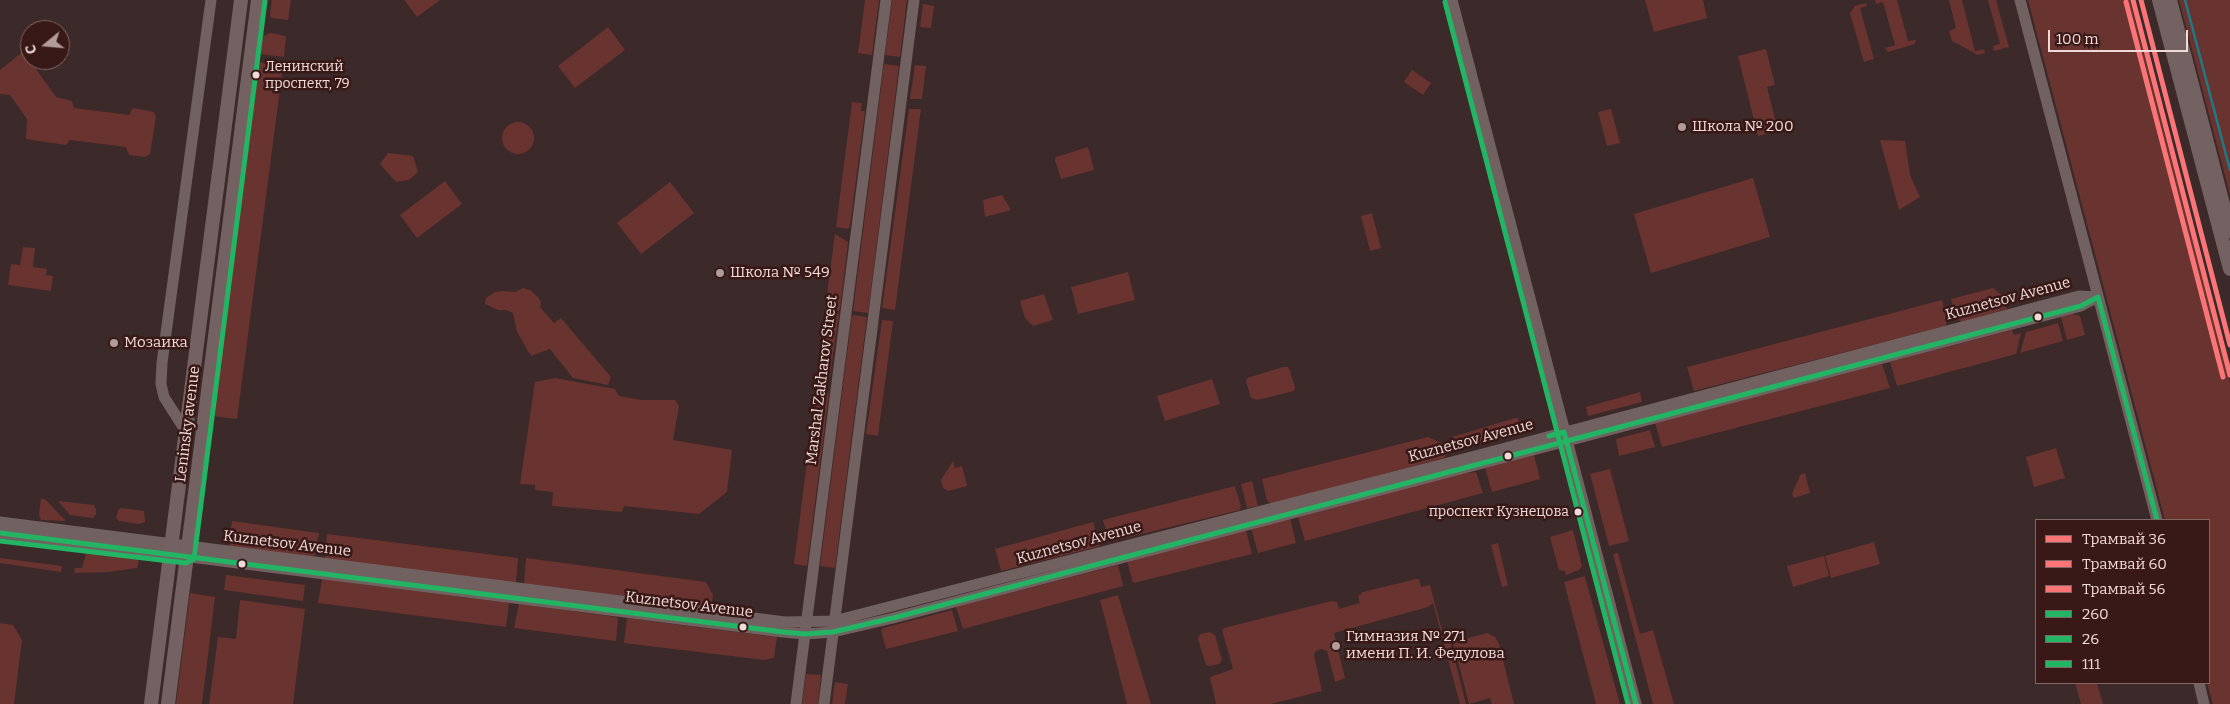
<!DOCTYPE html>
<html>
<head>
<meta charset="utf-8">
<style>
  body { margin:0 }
  #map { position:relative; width:2230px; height:704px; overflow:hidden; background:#3b2a29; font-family:Bitter,serif }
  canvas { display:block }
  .legend { position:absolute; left:2035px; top:519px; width:175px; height:165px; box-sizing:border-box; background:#381917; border:1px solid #826664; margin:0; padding:6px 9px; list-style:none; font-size:15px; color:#f0dad7 }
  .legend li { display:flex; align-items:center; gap:10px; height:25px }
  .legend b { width:25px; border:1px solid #826664 }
  .north { position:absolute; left:20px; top:20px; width:50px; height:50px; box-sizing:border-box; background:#381917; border:1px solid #826664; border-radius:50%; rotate:253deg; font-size:14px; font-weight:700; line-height:20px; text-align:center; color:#f0dad7 }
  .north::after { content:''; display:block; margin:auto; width:18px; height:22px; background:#b19c9a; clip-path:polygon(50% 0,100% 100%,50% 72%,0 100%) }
  .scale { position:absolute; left:2048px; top:30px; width:140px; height:22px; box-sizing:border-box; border:2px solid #f0dad7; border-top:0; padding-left:6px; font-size:15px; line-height:18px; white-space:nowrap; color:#f0dad7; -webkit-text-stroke:4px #381917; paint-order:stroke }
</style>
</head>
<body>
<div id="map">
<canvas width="2230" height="704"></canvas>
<ul class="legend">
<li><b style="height:6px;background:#fa7577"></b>Трамвай 36</li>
<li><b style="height:6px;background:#fa7577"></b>Трамвай 60</li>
<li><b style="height:6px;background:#fa7577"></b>Трамвай 56</li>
<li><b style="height:6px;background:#21b564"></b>260</li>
<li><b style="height:6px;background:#21b564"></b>26</li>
<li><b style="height:6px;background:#21b564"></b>111</li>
</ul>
<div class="north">С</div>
<div class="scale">100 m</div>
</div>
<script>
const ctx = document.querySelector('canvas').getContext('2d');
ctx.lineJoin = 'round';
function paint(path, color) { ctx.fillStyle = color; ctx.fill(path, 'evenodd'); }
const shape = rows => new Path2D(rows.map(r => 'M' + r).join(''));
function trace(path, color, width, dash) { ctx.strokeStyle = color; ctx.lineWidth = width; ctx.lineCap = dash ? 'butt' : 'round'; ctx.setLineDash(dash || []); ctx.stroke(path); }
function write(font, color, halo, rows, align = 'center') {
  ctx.font = font + ' Bitter,serif'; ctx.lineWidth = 5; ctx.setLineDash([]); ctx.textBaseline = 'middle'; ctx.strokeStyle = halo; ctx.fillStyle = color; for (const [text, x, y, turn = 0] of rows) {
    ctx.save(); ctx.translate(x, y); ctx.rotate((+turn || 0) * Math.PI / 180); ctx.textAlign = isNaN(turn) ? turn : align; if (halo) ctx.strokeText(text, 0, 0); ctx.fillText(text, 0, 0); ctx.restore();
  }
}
const green = shape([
  [272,0,291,0,288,20,271,18,270,15],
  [404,0,440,0,417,17],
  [865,0,879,0,872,55,858,53],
  [892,0,907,0,900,57,885,55],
  [1645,0,1703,0,1707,18,1654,32],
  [1875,0,1897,0,1908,41,1916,40,1915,44,1888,52,1885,48,1895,45,1883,2,1876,4],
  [1949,0,1962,0,1975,51,1984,49,1985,53,1978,55,1952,41,1949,31,1956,28],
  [1988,0,1996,0,2009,47,1994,51,1993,46,2000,44],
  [2028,0,2130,0,2230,383,2230,704,2213,704,2207,683,2209,520,2165,520],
  [2179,0,2230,0,2230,195],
  [1866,3,1867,6,1860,8,1874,59,1864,62,1850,13,1855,6],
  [923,4,934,6,931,28,920,27],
  [608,27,625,50,575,88,558,66],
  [270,33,286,36,284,57,259,54,262,37],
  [1766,49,1775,85,1767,87,1778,131,1758,136,1738,56],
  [21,53,30,54,30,60,37,60,36,69,56,97,72,101,74,108,130,115,131,110,134,108,154,112,156,117,150,154,145,157,129,155,126,147,70,140,66,145,26,139,27,119,10,95,0,94,0,70],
  [258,62,283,66,237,419,212,416],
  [884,64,899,66,868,313,853,311],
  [915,65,926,66,922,99,910,99],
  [1412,70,1431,83,1423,95,1404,82],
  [852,102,862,103,861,111,865,111,850,226,848,229,836,227],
  [909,109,921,109,895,310,882,308],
  [1611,109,1620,143,1607,146,1598,112],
  '502 138a16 16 0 1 1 32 0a16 16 0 1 1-32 0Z',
  [1880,140,1905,141,1910,175,1920,197,1899,210],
  [1088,147,1094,170,1061,179,1055,160,1056,157],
  [388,153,413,156,418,172,409,180,396,182,380,164],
  [1753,178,1770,237,1651,273,1634,214],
  [445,181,462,204,417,238,400,215],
  [670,182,694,213,641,254,617,223],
  [1002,195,1011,210,985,217,983,200],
  [1372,213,1381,248,1370,251,1361,216],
  [835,234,848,242,840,309,838,311,825,309],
  [23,247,35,248,33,267,47,269,46,275,53,276,51,291,8,285,11,264,20,265],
  [1128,272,1135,300,1078,314,1071,287],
  [523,288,530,290,538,297,541,302,540,307,554,323,561,318,611,377,608,385,573,378,550,349,531,356,517,332,513,313,506,310,498,310,485,304,486,298,495,292,503,291,515,292],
  [1993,288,2004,297,2007,309,1961,322,1956,317,1951,299],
  [1044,294,1053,320,1033,326,1025,318,1020,301],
  [1942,300,1947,319,1946,326,1694,391,1687,367],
  [825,312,839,314,829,382,816,381],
  [2072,314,2080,316,2085,335,2067,340,2061,317],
  [852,315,867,317,835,568,820,566],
  [882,320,893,321,878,436,866,434],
  [2058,323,2063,341,2020,353,2026,332],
  [2012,330,2014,335,2021,333,2016,354,1897,386,1890,362],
  [1882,364,1890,388,1662,447,1655,423],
  [1283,367,1288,367,1290,371,1295,387,1294,391,1257,400,1251,398,1246,381,1247,378],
  [555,378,615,389,619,396,641,400,675,400,679,406,673,440,732,450,727,492,699,514,624,506,622,512,552,506,553,492,535,490,535,485,520,484,535,382],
  [1212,379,1220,404,1165,421,1157,396],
  [816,391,829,393,807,566,794,564],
  [1640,392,1642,402,1588,416,1586,407],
  [1515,418,1518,418,1520,431,1464,447,1453,440,1452,437],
  [1650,430,1655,447,1619,456,1616,439],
  [1428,437,1444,444,1447,454,1444,458,1272,504,1267,501,1262,479],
  [2056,448,2065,478,2034,487,2026,457],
  [1534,455,1540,479,1492,492,1485,468],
  [953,461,955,468,962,466,967,486,948,491,943,488,941,480],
  [1610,469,1629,541,1609,546,1590,474],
  [1476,472,1483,493,1305,541,1298,517,1459,474],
  [1805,473,1810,493,1794,498,1792,494,1800,475],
  [1252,481,1258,506,1247,508,1241,484],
  [1235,486,1241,506,1240,510,1113,541,1109,540,1103,520],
  [41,498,46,500,66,521,41,520,39,515],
  [58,501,94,505,96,509,96,514,93,518,70,515],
  [121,508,144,511,145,522,139,524,119,521,116,518,118,510],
  [1290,518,1296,543,1258,553,1251,528],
  [232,521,319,533,314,558,229,546],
  [1093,522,1100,546,1001,571,995,549],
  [1246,530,1252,554,1133,583,1127,561],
  [1573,530,1582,566,1579,570,1566,575,1565,571,1559,570,1550,537],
  [327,534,518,558,516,583,325,559],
  [0,538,68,547,71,550,0,543],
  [1874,542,1880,564,1831,578,1825,556],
  [1498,543,1508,586,1502,587,1491,545],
  [87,550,139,557,138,565,137,568,108,572,74,573,75,568,82,568],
  [1618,553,1640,634,1653,630,1674,704,1653,704,1613,554],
  [1824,556,1829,576,1793,587,1787,566],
  [0,558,62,566,61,572,0,563],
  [526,558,706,582,713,595,711,607,524,584],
  [1118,565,1123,586,963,629,956,607],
  [226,575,305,585,303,601,224,590],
  [1585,576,1585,577,1620,704,1596,704,1564,582],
  [322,579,509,603,506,627,318,603],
  [1416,579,1419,579,1421,587,1430,585,1444,638,1446,638,1447,642,1450,641,1466,704,1460,704,1433,603,1428,607,1334,633,1345,678,1335,682,1327,651,1321,649,1316,651,1314,655,1322,691,1271,704,1216,704,1210,677,1233,669,1222,630,1224,628,1331,601,1337,602,1339,609,1360,603,1358,596,1363,592],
  [190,593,215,597,202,704,176,704],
  [1118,595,1151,704,1127,704,1100,600],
  [240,600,305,609,293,704,209,704,218,637,236,639],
  [519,604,616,617,618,619,616,641,514,628],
  [952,610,958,631,886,649,881,630,883,628],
  [627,618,777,637,774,658,764,660,624,643],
  [0,623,13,625,22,640,14,704,0,704],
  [1210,632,1215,635,1222,660,1219,664,1210,666,1206,665,1198,639,1200,634],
  [1487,633,1495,637,1499,644,1514,704,1492,704,1490,698,1469,704,1453,642],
  [806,674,821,675,818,704,802,704],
  [835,682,848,684,845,704,832,704],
  [2075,683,2097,683,2103,704,2081,704]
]);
const stream = shape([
  [2185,0,2230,170]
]);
const minor = shape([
  [1452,0,1636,704],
  [2020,0,2157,520],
  [185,430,164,397,161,384,162,363,211,0],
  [0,522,785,622,834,621,1479,455,2079,296,2097,297],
  [0,533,783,632,805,634,833,632,893,618,2081,306,2098,297],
  [2199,683,2204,704],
  [796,704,886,0],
  [824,704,914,0]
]);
const major = shape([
  [2159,0,2230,269],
  [2170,0,2230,231],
  [151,704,241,0],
  [168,704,258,0]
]);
const bus1 = shape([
  [1549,436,1564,432,1636,704],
  [0,533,783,632,805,634,833,632,893,618,2081,306,2098,297,2157,520]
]);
const bus2 = shape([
  [0,541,186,563,194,559,265,1]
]);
const bus3 = shape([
  [1445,2,1628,704]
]);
const tram1 = shape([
  [2133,0,2230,375]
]);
const tram2 = shape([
  [2126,2,2223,377]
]);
const tram3 = shape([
  [2141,0,2230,345]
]);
const markers = [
  [256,75,4.5,"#f0dad7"],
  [1682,127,5,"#b19c9a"],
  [720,273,5,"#b19c9a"],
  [2038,317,4.5,"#f0dad7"],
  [114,343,5,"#b19c9a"],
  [1508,456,4.5,"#f0dad7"],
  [1578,512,4.5,"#f0dad7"],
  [242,564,4.5,"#f0dad7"],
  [743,627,4.5,"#f0dad7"],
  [1336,646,5,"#b19c9a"]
];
const busNames = [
  ["Ленинский",265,67],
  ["проспект, 79",265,84],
  ["проспект Кузнецова",1569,512,"right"]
];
const poiNames = [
  ["Школа № 200",1692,127],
  ["Школа № 549",730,273],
  ["Мозаика",124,343],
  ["Гимназия № 271",1346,637],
  ["имени П. И. Федулова",1346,654]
];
const streetNames = [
  ["Kuznetsov Avenue",2008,299,-15],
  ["Marshal Zakharov Street",822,380,-83],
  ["Leninsky avenue",188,424,-83],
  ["Kuznetsov Avenue",1471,441,-15],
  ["Kuznetsov Avenue",1079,543,-15],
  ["Kuznetsov Avenue",287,544,7],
  ["Kuznetsov Avenue",689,605,7]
];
paint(green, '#69332f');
trace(stream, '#207985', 2.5);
trace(minor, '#716261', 11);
trace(major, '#736261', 14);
trace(bus1, '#21b564', 5);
trace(bus2, '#21b564', 5);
trace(bus3, '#21b564', 5);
trace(tram1, '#fa7577', 5);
trace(tram2, '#fa7577', 5);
trace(tram3, '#fa7577', 5);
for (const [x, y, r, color] of markers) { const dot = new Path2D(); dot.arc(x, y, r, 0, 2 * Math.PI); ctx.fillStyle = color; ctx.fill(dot); trace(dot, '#381917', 2); }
write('14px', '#f0dad7', '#381917', busNames, 'left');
write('15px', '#f0dad7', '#381917', poiNames, 'left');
write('15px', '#f0dad7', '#381917', streetNames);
</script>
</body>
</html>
